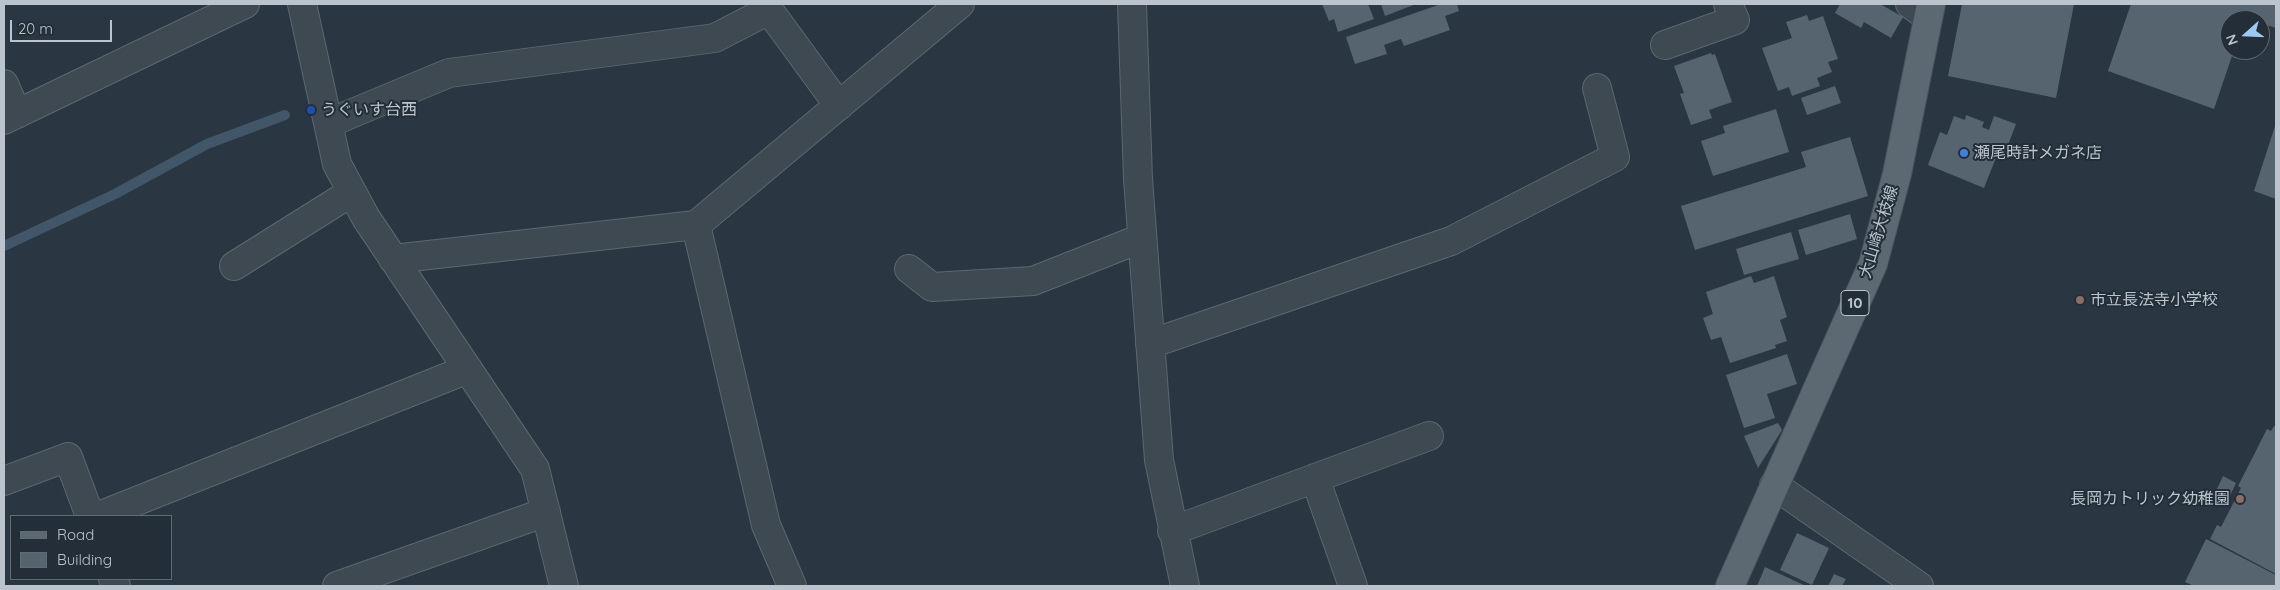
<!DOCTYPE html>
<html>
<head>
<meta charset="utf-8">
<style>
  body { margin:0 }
  #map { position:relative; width:2280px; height:590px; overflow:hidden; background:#2a3742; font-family:Quicksand,sans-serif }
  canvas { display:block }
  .frame { position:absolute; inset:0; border:5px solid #bbc4cc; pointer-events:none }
  .legend { position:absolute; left:10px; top:515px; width:162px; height:65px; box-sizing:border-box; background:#232e38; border:1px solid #606a73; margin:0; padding:6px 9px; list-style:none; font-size:15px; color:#bbc4cc }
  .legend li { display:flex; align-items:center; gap:10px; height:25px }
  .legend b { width:25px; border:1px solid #606a73 }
  .north { position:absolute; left:2220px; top:10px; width:50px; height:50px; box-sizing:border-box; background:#232e38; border:1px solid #606a73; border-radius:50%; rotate:250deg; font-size:14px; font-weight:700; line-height:20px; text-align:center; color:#bbc4cc }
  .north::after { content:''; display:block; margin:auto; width:18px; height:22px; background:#9bc7f1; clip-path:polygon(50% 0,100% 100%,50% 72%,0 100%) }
  .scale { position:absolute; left:10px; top:20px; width:102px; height:22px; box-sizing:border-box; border:2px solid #bbc4cc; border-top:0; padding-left:6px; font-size:15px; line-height:18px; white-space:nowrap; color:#bbc4cc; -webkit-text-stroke:4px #232e38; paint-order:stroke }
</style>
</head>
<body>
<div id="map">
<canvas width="2280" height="590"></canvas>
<div class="frame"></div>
<ul class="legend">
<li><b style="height:6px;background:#5c6872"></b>Road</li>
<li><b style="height:14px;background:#55646f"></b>Building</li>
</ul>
<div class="north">N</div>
<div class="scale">20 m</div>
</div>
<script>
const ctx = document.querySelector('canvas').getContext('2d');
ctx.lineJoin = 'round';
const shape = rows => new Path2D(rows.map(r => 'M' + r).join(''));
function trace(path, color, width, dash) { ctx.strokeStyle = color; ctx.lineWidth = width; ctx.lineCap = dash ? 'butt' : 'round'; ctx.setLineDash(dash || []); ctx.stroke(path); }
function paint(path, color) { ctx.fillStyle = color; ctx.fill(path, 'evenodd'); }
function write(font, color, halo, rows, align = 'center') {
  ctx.font = font + ' Quicksand,"Noto Sans JP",sans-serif'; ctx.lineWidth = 4; ctx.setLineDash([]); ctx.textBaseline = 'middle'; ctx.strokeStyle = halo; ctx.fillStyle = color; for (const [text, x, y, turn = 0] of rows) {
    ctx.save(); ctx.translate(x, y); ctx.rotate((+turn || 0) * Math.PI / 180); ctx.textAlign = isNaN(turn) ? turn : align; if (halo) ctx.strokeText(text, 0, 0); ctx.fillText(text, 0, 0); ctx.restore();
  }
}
const stream = shape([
  [4,246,115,194,207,144,285,115]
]);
const building = shape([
  [1322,4,1368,4,1374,19,1338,32,1334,19,1329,21],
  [1381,4,1416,4,1385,16],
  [1441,4,1457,4,1459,11,1445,16,1450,30,1404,46,1401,39,1384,45,1387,54,1355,64,1346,37],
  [1840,4,1880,4,1903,17,1891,38,1864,22,1861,28,1835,13],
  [1962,4,2074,4,2056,98,1948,76],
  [2131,4,2276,4,2276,28,2260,23,2260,20,2230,20,2230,50,2234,50,2214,109,2108,71],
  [1807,15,1809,21,1823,16,1838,59,1828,62,1832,72,1817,78,1820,86,1792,96,1789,87,1778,91,1762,48,1792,38,1786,22],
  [1711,53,1712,55,1715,54,1732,102,1709,110,1712,118,1691,125,1680,94,1684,93,1674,66],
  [1835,86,1841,103,1807,115,1801,98],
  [1776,109,1789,152,1713,176,1701,141,1725,133,1723,126],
  [1966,115,1984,122,1982,127,1989,130,1994,116,2016,124,2005,153,1999,150,1984,188,1928,165,1940,132,1947,135,1954,116,1965,120],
  [2276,123,2276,199,2254,191],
  [1850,137,1868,196,1695,250,1681,206,1806,167,1801,152],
  [1850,214,1857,239,1806,255,1798,230],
  [1791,232,1799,259,1744,275,1736,249],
  [1751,276,1754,283,1774,276,1787,317,1780,320,1787,341,1775,345,1776,348,1730,363,1721,337,1711,340,1703,318,1713,314,1706,292],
  [1787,354,1797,384,1767,394,1775,418,1744,428,1726,375],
  [1778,423,1782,430,1758,468,1744,436],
  [2274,426,2276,427,2276,574,2210,539,2217,525,2221,527,2241,488,2238,486,2267,429,2271,431],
  [2223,476,2236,483,2229,498,2216,491],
  [1797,533,1829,548,1812,585,1780,570],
  [2206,539,2276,575,2276,586,2194,586,2185,582],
  [1765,567,1806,586,1757,586],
  [1834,574,1846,579,1842,586,1828,586]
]);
const street = shape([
  [302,4,337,164,366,218,535,469,564,586],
  [1132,4,1138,179,1159,460,1185,586],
  [1910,4,1928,17],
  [1665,45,1735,20,1728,4],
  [4,84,17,114],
  [4,120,245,4],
  [329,123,449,73,715,38,769,10,839,106],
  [696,225,766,525,792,586],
  [393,259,696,225,960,4],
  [234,266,352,192],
  [909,269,932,287,1033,281,1142,238],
  [1150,344,1451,241,1615,157,1597,88],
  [1315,478,1353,586],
  [4,481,68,457,90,516],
  [1774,485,1919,586],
  [99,516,468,369],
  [1172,531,1429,436],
  [113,579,116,586],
  [337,586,546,512]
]);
const primary = shape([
  [1730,586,1873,264,1897,174,1931,4]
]);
const markers = [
  [311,110,5,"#1a4fb4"],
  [1964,153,5,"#3f7fe0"],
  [2080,300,5,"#8d6e63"],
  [2240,499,5,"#8d6e63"]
];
const shields = [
  [1855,303,28]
];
const shieldNames = [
  ["10",1855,303]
];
const poiNames = [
  ["うぐいす台西",321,110],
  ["瀬尾時計メガネ店",1974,153],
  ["市立長法寺小学校",2090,300],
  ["長岡カトリック幼稚園",2230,499,"right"]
];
const streetNames = [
  ["大山崎大枝線",1879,232,-73]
];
trace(stream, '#415769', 10);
paint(building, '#55646f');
trace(street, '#5c676f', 30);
trace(primary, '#48525b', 30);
trace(street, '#3e4952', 28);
trace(primary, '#5c6872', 28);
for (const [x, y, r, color] of markers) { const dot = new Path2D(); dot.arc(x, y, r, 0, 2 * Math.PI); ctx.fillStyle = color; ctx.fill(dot); trace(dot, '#232e38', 2); }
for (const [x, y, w] of shields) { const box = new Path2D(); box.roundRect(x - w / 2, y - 12.5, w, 25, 4); ctx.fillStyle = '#232e38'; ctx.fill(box); trace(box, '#bbc4cc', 1); }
write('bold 15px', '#bbc4cc', null, shieldNames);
write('16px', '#bbc4cc', '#232e38', poiNames, 'left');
write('16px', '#bbc4cc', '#232e38', streetNames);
</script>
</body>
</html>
